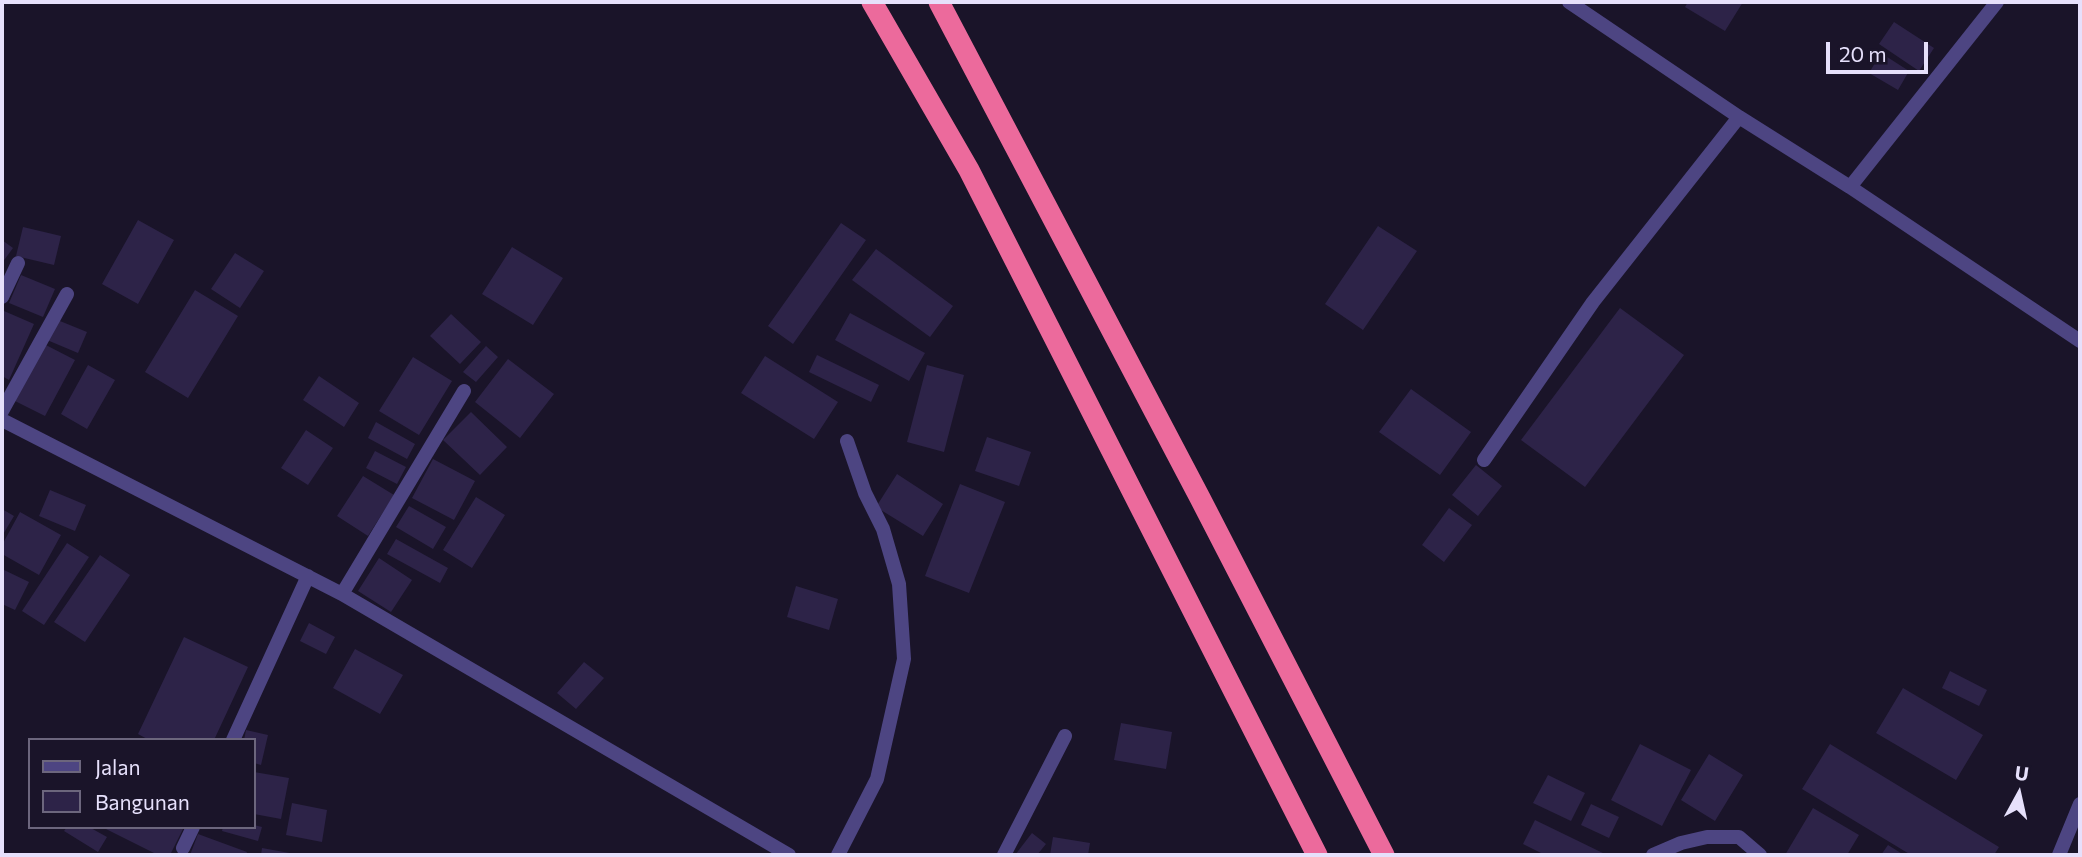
<!DOCTYPE html>
<html>
<head>
<meta charset="utf-8">
<style>
  body { margin:0 }
  #map { position:relative; width:2082px; height:857px; overflow:hidden; background:#1a1429; font-family:Commissioner,sans-serif }
  canvas { display:block }
  .frame { position:absolute; inset:0; border:4px solid #e6e0fb; pointer-events:none }
  .legend { position:absolute; left:28px; top:738px; width:228px; height:91px; box-sizing:border-box; background:#1a1429; border:2px solid #6c667d; margin:0; padding:9px 12px; list-style:none; font-size:21px; color:#e6e0fb }
  .legend li { display:flex; align-items:center; gap:14px; height:35px }
  .legend b { width:35px; border:2px solid #6c667d }
  .north { position:absolute; left:1984px; top:759px; width:70px; height:70px; -webkit-text-stroke:5px #1a1429; paint-order:stroke; rotate:8deg; font-size:19px; font-weight:700; line-height:28px; text-align:center; color:#e6e0fb }
  .north::after { content:''; display:block; margin:auto; width:24px; height:32px; background:#e6e0fb; clip-path:polygon(50% 0,100% 100%,50% 72%,0 100%) }
  .scale { position:absolute; left:1826px; top:42px; width:102px; height:32px; box-sizing:border-box; border:4px solid #e6e0fb; border-top:0; padding-left:9px; font-size:21px; line-height:24px; white-space:nowrap; color:#e6e0fb; -webkit-text-stroke:5px #1a1429; paint-order:stroke }
</style>
</head>
<body>
<div id="map">
<canvas width="2082" height="857"></canvas>
<div class="frame"></div>
<ul class="legend">
<li><b style="height:9px;background:#4d4582"></b>Jalan</li>
<li><b style="height:19px;background:#2d2348"></b>Bangunan</li>
</ul>
<div class="north">U</div>
<div class="scale">20 m</div>
</div>
<script>
const ctx = document.querySelector('canvas').getContext('2d');
ctx.lineJoin = 'round';
function paint(path, color) { ctx.fillStyle = color; ctx.fill(path, 'evenodd'); }
const shape = rows => new Path2D(rows.map(r => 'M' + r).join(''));
function trace(path, color, width, dash) { ctx.strokeStyle = color; ctx.lineWidth = width; ctx.lineCap = dash ? 'butt' : 'round'; ctx.setLineDash(dash || []); ctx.stroke(path); }
const building = shape([
  [1688,2,1743,2,1725,31,1685,7],
  [1894,22,1934,48,1919,71,1879,44],
  [1881,53,1909,71,1898,90,1869,73],
  [138,220,174,240,138,304,102,284],
  [841,223,866,240,793,344,768,326],
  [1378,226,1417,251,1363,330,1325,304],
  [23,227,61,236,54,265,16,256],
  [2,240,13,248,2,263],
  [512,247,563,278,533,325,482,294],
  [876,249,953,306,930,337,852,280],
  [235,253,264,271,240,308,211,289],
  [21,275,55,289,43,317,9,303],
  [195,290,238,316,188,398,145,372],
  [1620,308,1684,355,1585,487,1521,440],
  [4,311,34,324,9,380,2,376,2,316],
  [850,313,925,353,909,381,835,340],
  [451,314,481,342,460,364,430,336],
  [55,319,87,332,78,353,47,340],
  [42,343,75,360,45,416,13,400],
  [486,346,498,357,476,382,463,372],
  [817,355,879,385,871,402,809,372],
  [765,356,838,402,814,439,741,393],
  [413,357,452,381,419,435,379,411],
  [508,359,554,394,520,438,475,402],
  [88,365,115,380,87,429,61,414],
  [927,365,964,375,944,452,907,442],
  [319,376,359,403,344,427,303,400],
  [1411,389,1471,432,1440,475,1379,432],
  [471,412,507,447,480,475,443,440],
  [376,422,415,444,407,459,368,438],
  [306,430,333,448,308,485,281,468],
  [987,437,1031,452,1019,486,975,471],
  [375,451,406,467,397,484,366,468],
  [433,459,475,481,454,520,412,498],
  [1476,465,1502,486,1478,516,1452,495],
  [897,474,943,504,923,536,876,507],
  [363,476,394,495,368,536,337,516],
  [960,484,1005,502,969,593,925,576],
  [50,490,86,505,75,531,39,516],
  [476,497,505,515,472,568,443,550],
  [409,506,446,527,433,549,396,527],
  [1449,508,1472,525,1444,562,1422,545],
  [2,509,14,516,2,536],
  [20,512,61,535,39,575,2,554,2,545],
  [396,539,448,568,440,583,387,554],
  [67,543,89,557,44,625,22,611],
  [100,555,130,575,85,642,54,622],
  [379,558,412,580,391,612,358,591],
  [2,569,29,582,15,610,2,604],
  [796,586,838,599,829,630,787,617],
  [309,623,335,637,326,654,300,641],
  [184,637,248,667,214,740,149,740,138,734],
  [355,649,403,675,380,714,333,688],
  [584,662,604,678,576,709,557,693],
  [1950,671,1987,690,1979,706,1942,688],
  [1903,688,1983,735,1956,780,1876,733],
  [1121,723,1172,732,1166,769,1114,760],
  [246,730,268,735,261,765,254,763,254,740,244,740],
  [1640,744,1691,770,1662,826,1611,800],
  [1830,744,1999,847,1994,855,1911,855,1802,789],
  [1709,754,1743,775,1715,821,1681,800],
  [254,772,289,778,281,819,254,814],
  [1548,775,1585,793,1571,821,1533,803],
  [292,803,327,810,322,842,286,835],
  [1591,804,1619,817,1609,838,1581,825],
  [1813,808,1859,835,1847,855,1785,855],
  [1535,820,1607,855,1545,855,1523,844],
  [254,825,262,827,258,841,222,831,223,827,254,827],
  [67,827,89,827,107,837,98,852,64,831],
  [102,827,184,827,170,855,158,855],
  [1032,833,1046,844,1037,855,1015,855],
  [198,834,247,852,246,855,190,855],
  [1053,837,1090,843,1088,855,1050,855],
  [1888,845,1904,855,1881,855],
  [262,848,295,854,295,855,261,855]
]);
const service = shape([
  [1004,855,1065,736]
]);
const minor = shape([
  [1569,2,1739,117,1850,187,2080,341],
  [1850,187,1997,2],
  [2,297,18,263],
  [2,411,67,294],
  [2,420,342,594,789,855],
  [1484,460,1593,302,1739,117],
  [342,594,464,391],
  [233,740,308,576],
  [183,848,193,827],
  [838,855,877,779,904,659,899,584,883,529,865,493,847,441],
  [1653,855,1681,843,1707,837,1739,837,1760,855],
  [2059,855,2080,804]
]);
const motorway = shape([
  [872,2,969,170,1317,855],
  [939,2,1200,498,1384,855]
]);
paint(building, '#2d2348');
trace(service, '#4d4582', 14);
trace(minor, '#4d4582', 14);
trace(motorway, '#ec6a9c', 21);
</script>
</body>
</html>
